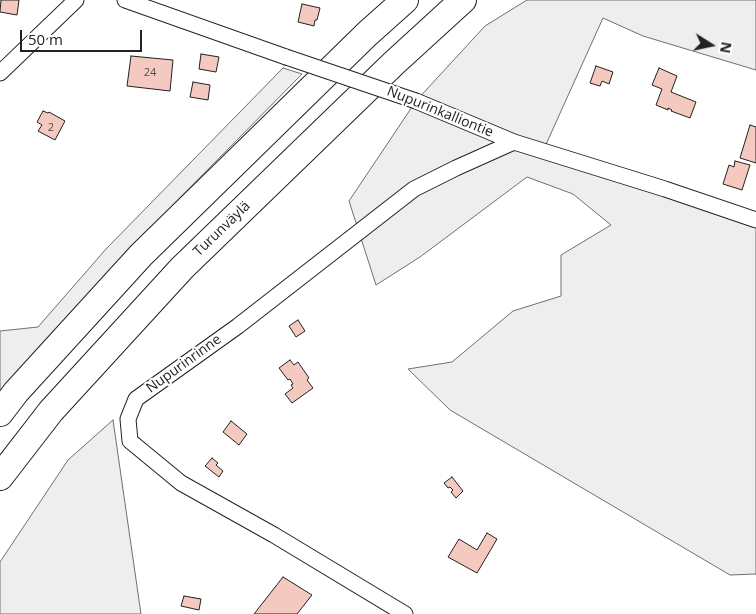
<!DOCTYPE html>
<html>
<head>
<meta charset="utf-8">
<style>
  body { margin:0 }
  #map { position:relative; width:756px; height:614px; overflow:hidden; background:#fff; font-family:"Open Sans",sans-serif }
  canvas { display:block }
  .north { position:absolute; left:686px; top:20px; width:50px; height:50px; -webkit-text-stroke:4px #fff; paint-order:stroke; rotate:100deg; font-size:14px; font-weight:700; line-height:20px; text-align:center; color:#222 }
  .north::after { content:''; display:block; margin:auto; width:18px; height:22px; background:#222; clip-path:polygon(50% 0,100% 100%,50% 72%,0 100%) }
  .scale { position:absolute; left:20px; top:30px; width:122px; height:22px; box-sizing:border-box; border:2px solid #222; border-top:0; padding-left:6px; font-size:15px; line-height:18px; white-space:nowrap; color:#222; -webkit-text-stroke:4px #fff; paint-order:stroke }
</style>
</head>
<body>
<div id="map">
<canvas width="756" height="614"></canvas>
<div class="north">N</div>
<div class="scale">50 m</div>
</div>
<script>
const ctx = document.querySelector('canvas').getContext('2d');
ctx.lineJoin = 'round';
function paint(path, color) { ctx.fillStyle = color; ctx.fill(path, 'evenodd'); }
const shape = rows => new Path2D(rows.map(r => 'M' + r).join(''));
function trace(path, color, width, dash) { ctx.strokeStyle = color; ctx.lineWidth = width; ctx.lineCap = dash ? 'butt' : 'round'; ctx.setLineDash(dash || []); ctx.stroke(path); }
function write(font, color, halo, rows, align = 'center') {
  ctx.font = font + ' "Open Sans",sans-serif'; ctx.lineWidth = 4; ctx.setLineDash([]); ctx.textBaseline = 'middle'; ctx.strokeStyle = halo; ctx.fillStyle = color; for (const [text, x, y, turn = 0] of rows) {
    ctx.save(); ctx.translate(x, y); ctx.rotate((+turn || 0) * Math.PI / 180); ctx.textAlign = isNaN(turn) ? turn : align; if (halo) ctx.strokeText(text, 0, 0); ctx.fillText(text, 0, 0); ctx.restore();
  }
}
const green = shape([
  [527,0,756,0,756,70,643,36,603,18,543,151,756,220,756,574,730,575,450,410,408,369,452,362,513,311,561,296,561,255,611,225,573,194,527,177,420,257,376,285,349,201,416,101,485,26,527,0],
  [283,68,302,74,164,214,0,394,0,331,38,327,106,249,283,68],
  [113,420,141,614,0,614,0,562,68,460,113,420]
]);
const building = shape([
  [1,0,19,0,17,15,0,12,1,0],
  [302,4,320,8,317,20,315,20,314,26,298,22,302,4],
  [201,54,219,57,216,72,199,69,201,54],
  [131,56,173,60,170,91,127,86,131,56],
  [596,66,613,72,609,84,602,81,600,86,590,83,596,66],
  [659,68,677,76,671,92,696,102,690,118,671,111,672,110,668,108,668,110,656,105,662,89,652,85,659,68],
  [193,82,210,85,208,100,190,97,193,82],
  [43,111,48,113,49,112,65,121,55,140,38,131,42,125,37,122,43,111],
  [750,125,756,127,756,163,740,158,750,125],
  [735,161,750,165,742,190,723,184,729,165,734,167,735,161],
  [298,320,305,331,296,337,289,326,298,320],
  [290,360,294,365,298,362,309,378,307,380,313,388,292,403,285,394,293,388,291,385,293,384,290,379,288,380,279,368,290,360],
  [231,421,247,434,239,445,223,432,231,421],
  [212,458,218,463,216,465,223,471,219,477,205,466,212,458],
  [452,477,463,491,456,498,451,492,453,490,450,487,448,488,444,483,452,477],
  [487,533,497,539,477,573,448,557,459,539,477,550,487,533],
  [283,577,312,595,297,614,254,614,283,577],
  [184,596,201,599,199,610,181,606,184,596]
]);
const street = shape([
  [125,0,286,57],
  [0,73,76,0],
  [416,101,514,142,665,189,756,220],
  [405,614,274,535,181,483,130,441,128,419,136,399,238,326,414,189,456,168,514,142]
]);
const highway = shape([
  [0,413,16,392,141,255,367,34,405,0],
  [0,477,51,411,182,268,394,63,463,0]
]);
const streetBridge = shape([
  [286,57,416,101]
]);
const numberNames = [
  ["24",150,73],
  ["2",51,128]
];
const streetNames = [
  ["Nupurinkalliontie",440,112,22],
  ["Turunväylä",222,229,-44],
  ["Nupurinrinne",184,364,-36]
];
paint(green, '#eee');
trace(green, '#6f6f6f', 1);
paint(building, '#f3c9c0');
trace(building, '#222', 1);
trace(street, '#222', 17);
trace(highway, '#222', 28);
trace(street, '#fff', 15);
trace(highway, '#fff', 26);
trace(streetBridge, '#222', 17, []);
trace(streetBridge, '#fff', 15);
write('11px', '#564c4a', null, numberNames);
write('14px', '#222', '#fff', streetNames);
</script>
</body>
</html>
